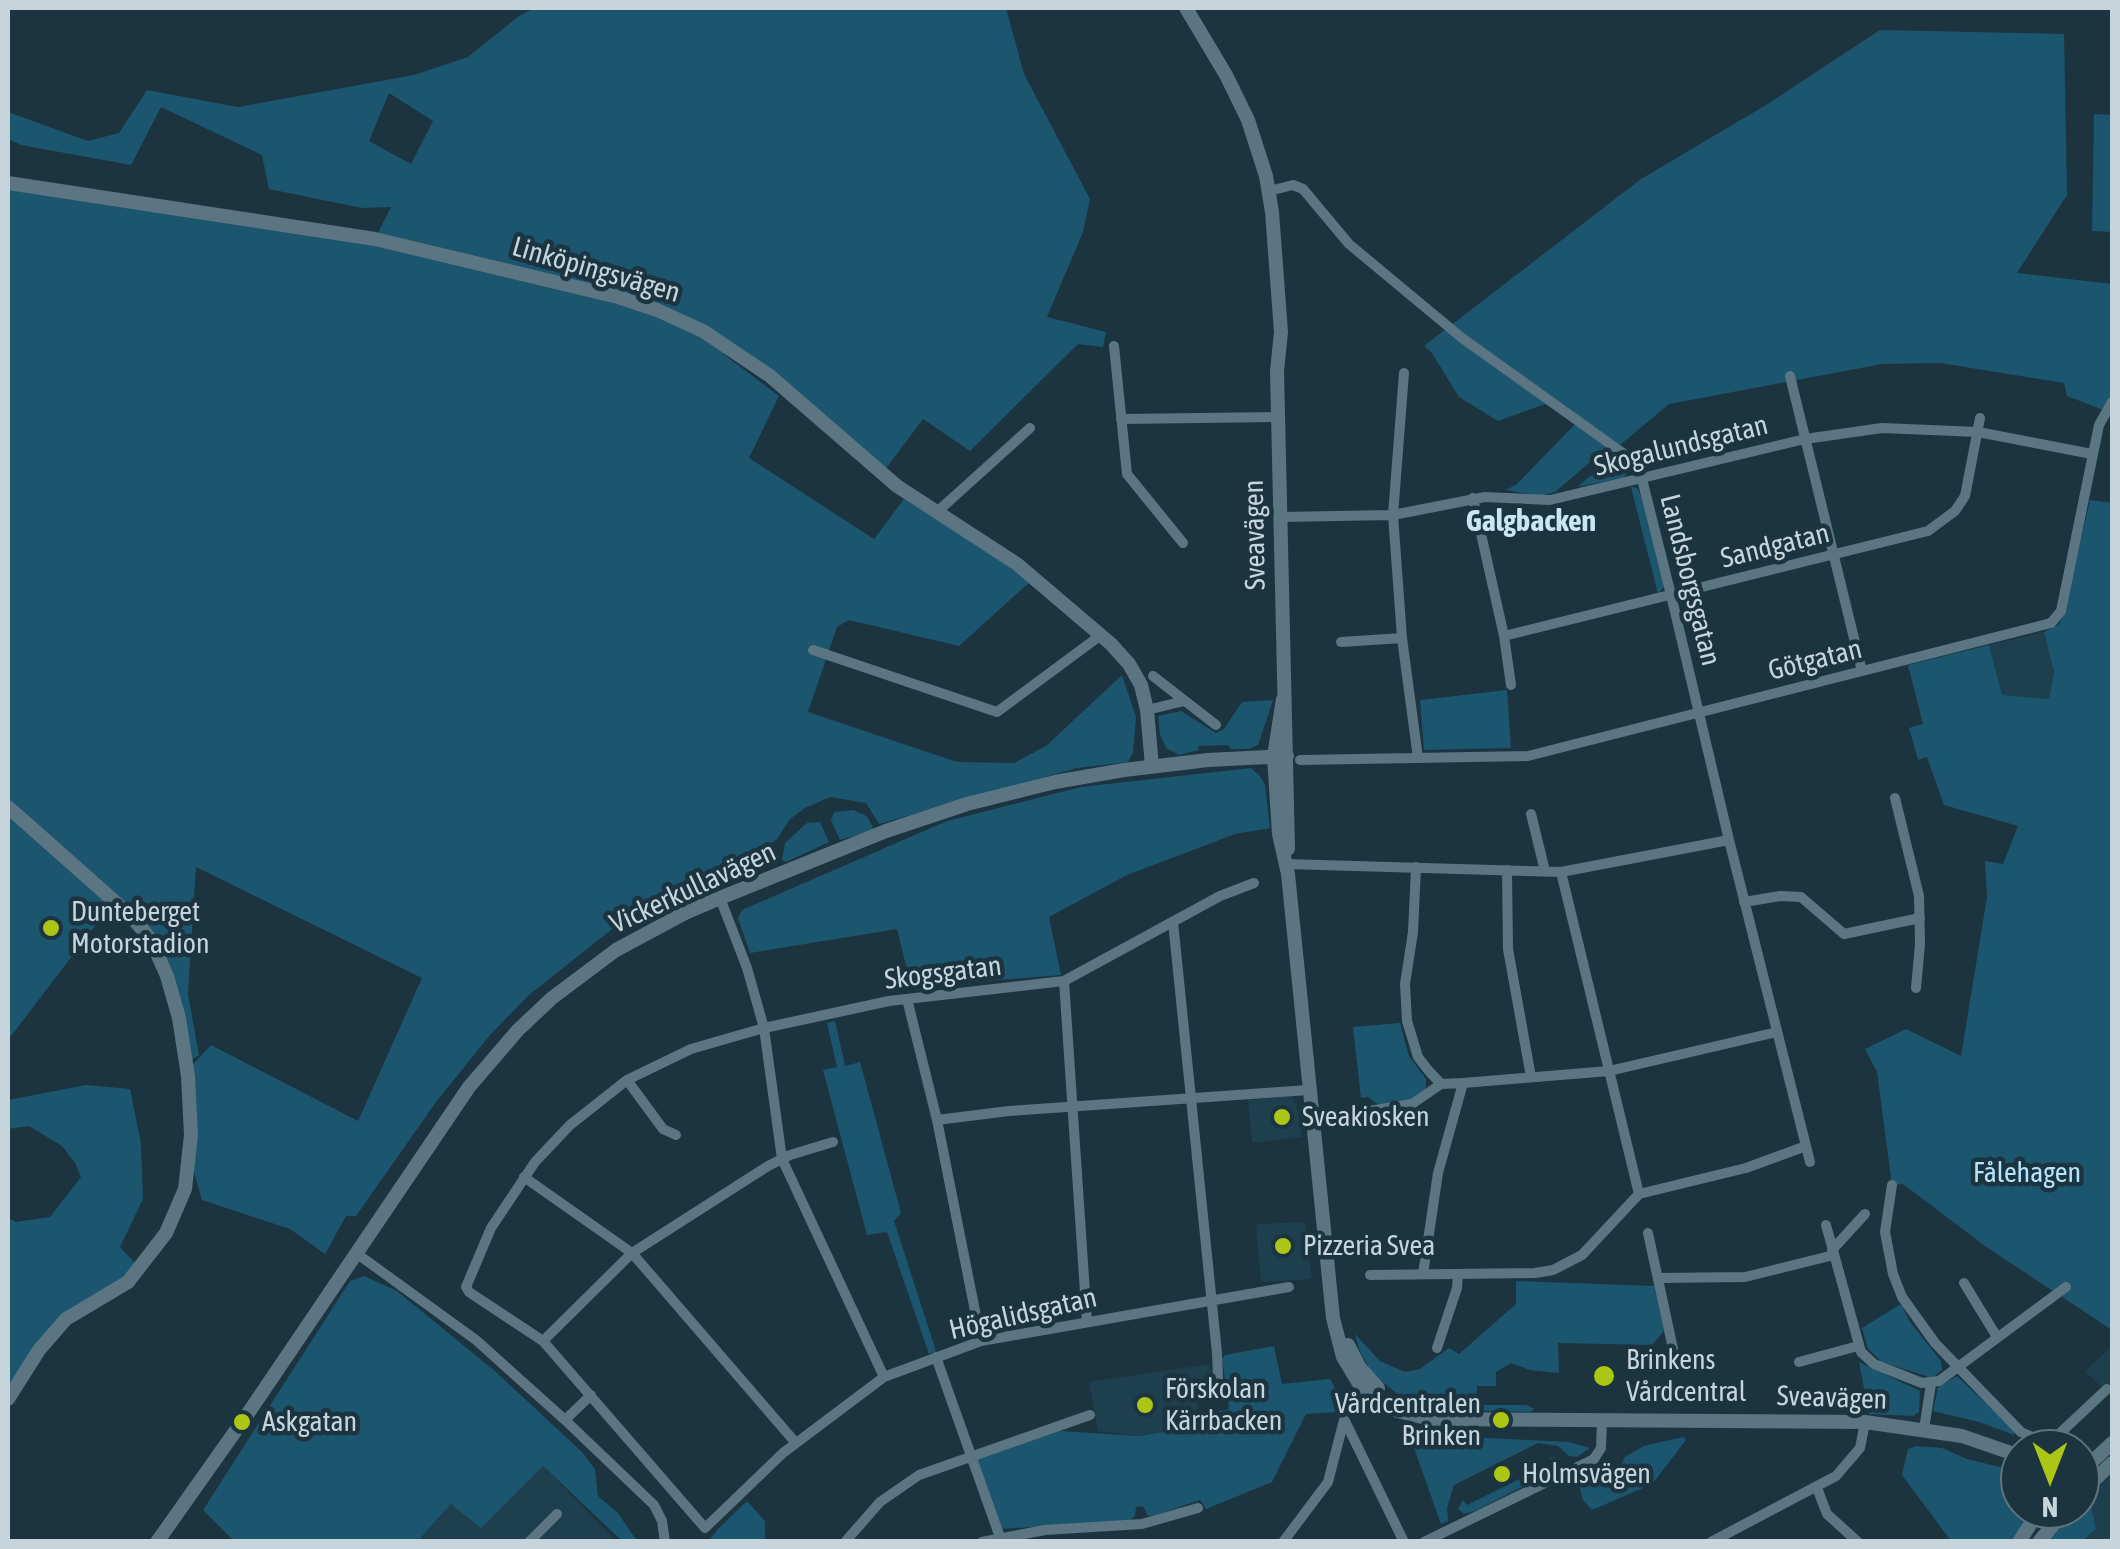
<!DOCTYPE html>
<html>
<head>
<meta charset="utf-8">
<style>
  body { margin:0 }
  #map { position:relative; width:2120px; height:1549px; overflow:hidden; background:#1c3440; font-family:"Asap Condensed",sans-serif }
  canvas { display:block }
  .frame { position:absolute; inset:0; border:10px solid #c6d4dc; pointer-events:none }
  .north { position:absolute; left:2000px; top:1429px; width:100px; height:100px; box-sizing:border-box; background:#1c3440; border:2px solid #60747e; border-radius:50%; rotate:180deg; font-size:28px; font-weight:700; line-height:40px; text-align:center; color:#c6d4dc }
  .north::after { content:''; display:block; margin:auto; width:35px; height:45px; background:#abc615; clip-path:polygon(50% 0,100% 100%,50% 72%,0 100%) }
</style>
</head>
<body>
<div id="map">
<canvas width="2120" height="1549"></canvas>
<div class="frame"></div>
<div class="north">N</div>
</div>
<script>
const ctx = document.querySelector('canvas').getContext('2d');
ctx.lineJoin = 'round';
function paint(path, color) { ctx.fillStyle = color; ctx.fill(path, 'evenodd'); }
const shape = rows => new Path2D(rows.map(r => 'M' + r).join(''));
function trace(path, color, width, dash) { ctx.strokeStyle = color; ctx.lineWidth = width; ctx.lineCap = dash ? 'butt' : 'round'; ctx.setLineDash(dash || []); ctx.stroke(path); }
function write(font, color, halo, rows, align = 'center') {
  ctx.font = font + ' "Asap Condensed",sans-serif'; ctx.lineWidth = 9; ctx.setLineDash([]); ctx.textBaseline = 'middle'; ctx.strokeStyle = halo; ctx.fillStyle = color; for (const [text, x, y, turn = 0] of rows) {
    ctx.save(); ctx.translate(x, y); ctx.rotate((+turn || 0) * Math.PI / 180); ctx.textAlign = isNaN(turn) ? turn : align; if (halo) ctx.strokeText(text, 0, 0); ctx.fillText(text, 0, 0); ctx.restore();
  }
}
const built = shape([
  [2044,632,2054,672,2049,699,2002,695,1989,645],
  [1292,1096,1298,1110,1302,1137,1252,1143,1248,1100],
  [1305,1222,1312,1279,1261,1282,1256,1224],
  [2112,1346,2112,1393,2109,1394,2085,1371],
  [1210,1364,1212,1376,1196,1395,1199,1415,1176,1430,1139,1436,1098,1431,1089,1382],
  [543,1466,616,1541,418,1542,451,1504,481,1527],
  [2112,1474,2112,1541,2083,1542,2096,1529,2089,1496]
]);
const green = shape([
  [535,8,1006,8,1024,74,1090,199,1083,232,1047,317,1106,332,1103,347,1078,344,970,451,923,419,878,479,790,385,722,353,779,396,749,458,874,539,904,499,1032,580,959,646,849,620,837,627,808,712,957,762,1014,763,1046,746,1122,675,1136,717,1133,753,1128,762,1077,768,879,824,866,803,830,797,805,808,790,819,777,839,756,855,712,879,661,900,615,927,530,994,490,1035,436,1102,356,1216,346,1216,325,1254,290,1229,202,1200,190,1158,187,1071,211,1045,358,1121,422,978,196,867,188,994,199,1055,186,1063,157,952,114,901,8,1040,8,190,372,245,391,207,362,208,269,189,262,155,161,107,131,165,21,145,8,139,8,112,88,141,119,133,147,90,238,107,414,75,468,57,519,16],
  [389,93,433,121,411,164,369,141],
  [1880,30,2064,34,2067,195,2017,273,2112,284,2112,400,2106,411,2067,396,2064,383,1940,363,1882,364,1669,404,1614,450,1609,446,1555,492,1540,496,1506,490,1517,484,1578,421,1545,404,1498,421,1459,397,1432,353,1424,346,1641,179,1766,105],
  [2094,114,2112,115,2112,232,2092,231],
  [1616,459,1625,464,1627,474,1623,478,1577,487,1609,461],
  [1631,487,1637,488,1641,496,1664,587,1658,594],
  [2090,500,2112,503,2112,1330,1985,1246,1903,1184,1892,1185,1877,1072,1865,1049,1906,1029,1961,1056,1987,897,1985,861,2003,864,2018,826,1944,805,1927,757,1918,760,1909,728,1923,724,1908,665,1989,645,2002,695,2049,699,2054,672,2044,632,2059,624,2064,612],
  [1507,690,1511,748,1424,750,1420,700],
  [1273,700,1258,745,1249,749,1231,749,1228,745,1198,746,1199,750,1179,755,1166,748,1160,734,1158,716,1181,711,1216,733,1224,729,1242,702],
  [1251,768,1260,776,1265,785,1270,828,1235,834,1127,875,1049,917,1061,975,973,982,917,990,911,986,897,929,750,953,738,918,742,910,947,821,1081,787],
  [853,810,867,816,874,830,840,840,831,820,834,812],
  [820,822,829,842,786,862,782,860,785,843,807,823],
  [835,1021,845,1066,860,1062,901,1213,894,1221,936,1351,929,1354,887,1232,867,1235,823,1070,837,1067,827,1023],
  [1400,1023,1409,1056,1426,1079,1426,1088,1422,1096,1412,1100,1378,1105,1368,1097,1361,1098,1353,1027],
  [86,1085,130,1089,141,1144,143,1199,120,1247,141,1269,71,1322,39,1355,19,1386,8,1380,8,1218,16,1222,50,1217,81,1177,75,1163,62,1146,29,1126,8,1129,8,1100],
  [364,1276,397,1291,496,1372,582,1452,595,1469,598,1496,618,1513,637,1541,622,1541,543,1466,481,1528,451,1504,418,1541,234,1541,203,1510,350,1281],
  [1516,1281,1654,1286,1664,1331,1652,1345,1558,1343,1559,1373,1530,1370,1511,1363,1496,1372,1496,1386,1477,1386,1476,1405,1526,1405,1535,1409,1529,1412,1455,1410,1401,1397,1371,1372,1359,1349,1355,1334,1380,1361,1405,1372,1420,1369,1449,1348,1459,1354,1516,1304],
  [1901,1304,1910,1322,1941,1361,1942,1370,1932,1378,1882,1362,1868,1349,1862,1328],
  [1274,1346,1282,1384,1330,1379,1337,1391,1337,1412,1306,1414,1272,1482,1206,1509,1200,1500,1156,1515,1148,1516,1143,1506,1136,1507,1135,1516,1129,1521,1001,1529,972,1461,1060,1431,1139,1436,1176,1430,1199,1415,1229,1409,1222,1359,1225,1355],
  [1859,1362,1920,1391,1919,1412,1913,1416,1869,1414],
  [1957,1376,2015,1431,2014,1435,1979,1422,1933,1411,1938,1387],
  [1409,1434,1568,1442,1590,1448,1577,1457,1569,1456,1558,1446,1538,1443,1454,1485,1447,1508,1448,1521,1441,1524],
  [1683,1437,1686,1440,1653,1483,1646,1477,1643,1488,1592,1510,1583,1500,1578,1482,1622,1463,1625,1457,1644,1446],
  [1916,1446,1942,1448,1967,1459,2020,1472,2020,1509,2033,1509,2012,1541,1951,1541,1902,1475,1908,1449],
  [1555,1457,1560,1467,1553,1471,1475,1511,1464,1514,1458,1509,1463,1500,1467,1505,1550,1464,1550,1458],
  [2089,1496,2096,1529,2083,1541,2046,1542,2057,1526,2075,1509,2080,1509,2080,1504],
  [747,1501,765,1521,765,1541,712,1541,710,1539,718,1529]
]);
const street = shape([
  [1269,191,1293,185,1303,189,1349,244,1462,338,1627,456,1635,466,1642,479,1671,595,1729,840,1810,1162],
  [1114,346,1127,474,1183,543],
  [1404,373,1393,515,1402,638,1418,758],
  [1790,376,1862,671],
  [1121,419,1278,417],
  [1473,498,1504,636,1511,685],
  [937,512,1030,428],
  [1280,517,1393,515,1485,497,1550,500,1805,439,1882,428,1978,432,2092,454],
  [1504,636,1928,531,1955,511,1965,496,1980,418],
  [1341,642,1402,638],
  [813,650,997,712,1101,635],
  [1153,676,1216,725],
  [1147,710,1184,701],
  [1300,760,1528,756,2051,623,2061,611,2099,425,2112,402],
  [1895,798,1919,896,1920,944,1916,988],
  [1531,814,1545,871],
  [1286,864,1561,872,1729,840],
  [1416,867,1413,932,1405,984,1407,1021,1418,1057,1428,1070,1441,1084,1463,1083,1438,1173,1423,1274],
  [1507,870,1508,949,1531,1077],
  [1561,872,1639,1194],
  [1254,883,1220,896,1064,981,889,1001,764,1028,691,1049,627,1080,570,1125,535,1162,491,1228,466,1287,469,1292,543,1341,705,1528,783,1453,884,1377,981,1341,1289,1287],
  [720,898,747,968,764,1028,782,1159,884,1377],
  [1744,902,1780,896,1801,897,1844,934,1920,918],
  [1173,922,1217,1353,1218,1379,1212,1396],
  [1064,981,1087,1322],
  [907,999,937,1120,981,1341],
  [627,1080,663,1129,676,1135],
  [1463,1083,1609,1071,1777,1032],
  [1369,1111,1412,1104,1441,1084],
  [937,1120,1009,1111,1308,1090],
  [524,1177,632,1253,795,1442],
  [1892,1185,1885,1232,1893,1274,1902,1297,1935,1343,2021,1432,2037,1439,2057,1436,2107,1389],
  [1826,1225,1861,1352,1874,1364,1922,1383,1939,1381,2066,1287],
  [1648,1233,1675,1358],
  [1832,1250,1865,1214],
  [356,1253,476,1340,565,1420,654,1505,662,1521,665,1542],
  [1370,1275,1535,1273,1553,1270,1582,1255,1639,1194,1746,1168,1806,1146],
  [1659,1278,1745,1277,1834,1255],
  [1964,1283,1997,1337],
  [543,1341,632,1253,768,1166,790,1155,833,1142],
  [1437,1348,1457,1288,1458,1274],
  [936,1357,1001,1540],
  [1799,1362,1858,1346],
  [565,1420,591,1395],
  [1345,1421,1404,1542],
  [1924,1429,1931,1384],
  [1817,1488,1827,1514,1858,1542],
  [529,1542,557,1514],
  [845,1542,880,1502,919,1475,1090,1415],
  [982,1542,1045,1530,1142,1524,1198,1508],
  [1283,1542,1328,1482,1344,1420],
  [1424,1542,1594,1459,1601,1448,1602,1422],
  [1711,1542,1836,1476,1860,1448,1865,1422]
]);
const secondary = shape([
  [1186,8,1226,75,1248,120,1266,176,1272,212,1281,332,1277,371,1288,849],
  [8,183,375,239,618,297,657,310,703,331,770,376,897,486,1017,564,1111,644,1129,664,1141,685,1147,710,1152,766],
  [1283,699,1274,756,1279,834,1288,874,1333,1318,1343,1357,1358,1382,1374,1398,1394,1410,1430,1419,1865,1422,1962,1436,2020,1456],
  [8,807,131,916,151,940,167,976,179,1018,188,1076,191,1135,185,1189,166,1233,128,1282,66,1319,39,1350,8,1399],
  [1348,1345,1360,1368,1378,1388],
  [2080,1473,2112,1443],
  [2080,1494,2112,1463],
  [157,1542,251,1409,469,1087,518,1030,552,998,616,950,685,913,720,898,886,831,967,804,1055,782,1124,770,1208,760,1287,756],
  [2019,1542,2040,1509],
  [2039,1542,2066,1509]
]);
const markers = [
  [51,928,10,"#abc615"],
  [1282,1117,10,"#abc615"],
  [1283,1246,10,"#abc615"],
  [1604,1376,12,"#abc615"],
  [1145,1405,10,"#abc615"],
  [1501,1420,10,"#abc615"],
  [242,1422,10,"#abc615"],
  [1502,1474,10,"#abc615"]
];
const streetNames = [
  ["Linköpingsvägen",596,270,16],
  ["Skogalundsgatan",1681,446,-14],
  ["Sveavägen",1255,535,-91],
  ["Sandgatan",1775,546,-14],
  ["Landsborgsgatan",1690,580,76],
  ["Götgatan",1815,660,-14],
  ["Vickerkullavägen",693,888,-25],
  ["Skogsgatan",943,973,-7],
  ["Högalidsgatan",1023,1314,-13],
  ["Sveavägen",1832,1398,2]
];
const poiNames = [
  ["Dunteberget",71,912],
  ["Motorstadion",71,944],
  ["Sveakiosken",1302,1117],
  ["Pizzeria Svea",1303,1246],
  ["Brinkens",1626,1360],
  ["Vårdcentral",1626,1392],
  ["Förskolan",1165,1389],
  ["Kärrbacken",1165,1421],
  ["Vårdcentralen",1481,1404,"right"],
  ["Brinken",1481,1436,"right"],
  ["Askgatan",262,1422],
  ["Holmsvägen",1522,1474]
];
const parkNames = [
  ["Fålehagen",2027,1173]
];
const neighbourhoodNames = [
  ["Galgbacken",1531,522]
];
paint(built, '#1e3f4e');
paint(green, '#1c556e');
trace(street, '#5b7583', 10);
trace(secondary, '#5b7583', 14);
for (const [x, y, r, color] of markers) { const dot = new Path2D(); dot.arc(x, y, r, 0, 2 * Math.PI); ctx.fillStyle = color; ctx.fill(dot); trace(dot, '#1c3440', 4); }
write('28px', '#c6d4dc', '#1c3440', streetNames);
write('28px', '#c6d4dc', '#1c3440', poiNames, 'left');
write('28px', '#b5e5fe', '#1c3440', parkNames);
write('bold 30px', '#c9e6f5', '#1c3440', neighbourhoodNames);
</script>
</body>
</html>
